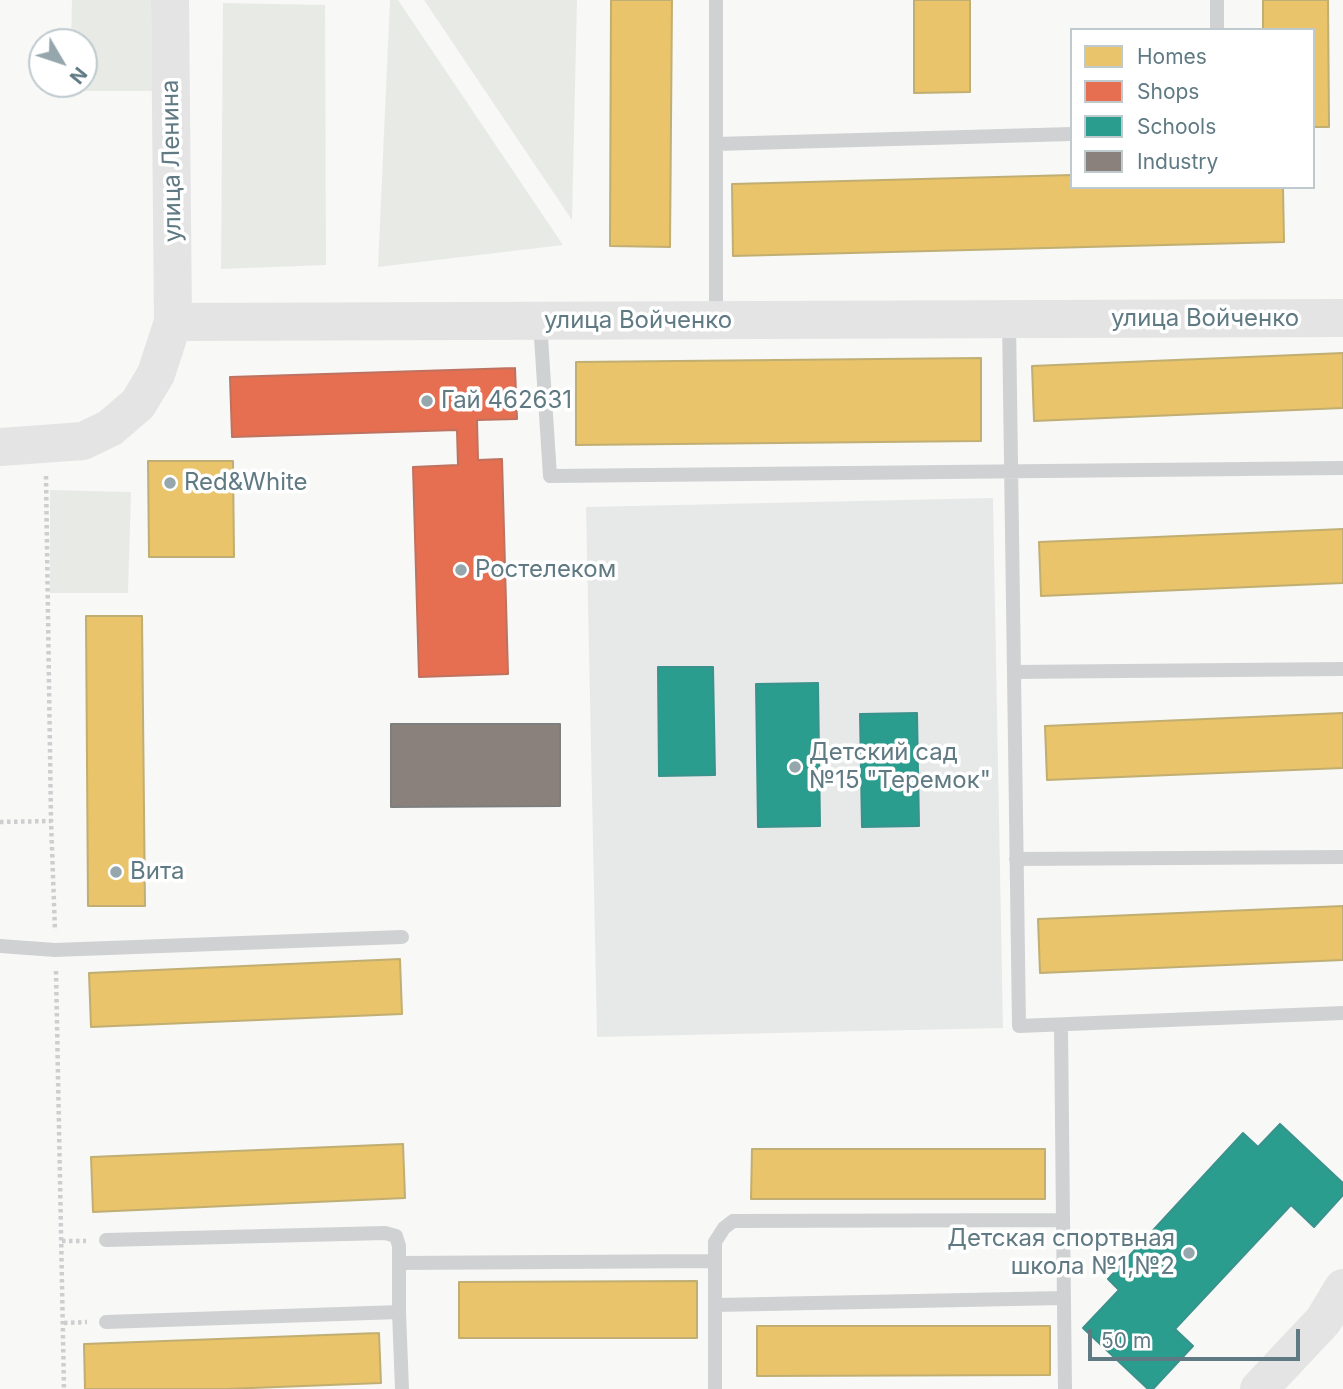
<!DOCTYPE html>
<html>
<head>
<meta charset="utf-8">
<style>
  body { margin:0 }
  #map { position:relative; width:1343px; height:1389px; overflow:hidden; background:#f8f8f7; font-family:Inter,sans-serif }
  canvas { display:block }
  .legend { position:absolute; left:1070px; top:28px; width:245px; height:161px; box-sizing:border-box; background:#fff; border:2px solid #bfcace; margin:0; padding:9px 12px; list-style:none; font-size:21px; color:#607a84 }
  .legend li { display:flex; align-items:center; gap:14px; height:35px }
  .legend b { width:35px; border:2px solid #bfcace }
  .north { position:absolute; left:28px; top:28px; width:70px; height:70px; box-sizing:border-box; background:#fff; border:2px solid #bfcace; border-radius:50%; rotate:129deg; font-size:19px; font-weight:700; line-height:28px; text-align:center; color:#607a84 }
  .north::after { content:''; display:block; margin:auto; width:24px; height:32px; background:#95a6ac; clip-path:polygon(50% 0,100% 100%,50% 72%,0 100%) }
  .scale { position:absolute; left:1088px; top:1329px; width:212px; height:32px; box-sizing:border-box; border:4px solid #607a84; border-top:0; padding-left:9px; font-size:21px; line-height:24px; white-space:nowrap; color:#607a84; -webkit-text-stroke:5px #fff; paint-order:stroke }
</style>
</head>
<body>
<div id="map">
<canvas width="1343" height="1389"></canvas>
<ul class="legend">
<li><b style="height:19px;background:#e9c46a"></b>Homes</li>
<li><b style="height:19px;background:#e76f51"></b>Shops</li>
<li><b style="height:19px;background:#2a9d8f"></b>Schools</li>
<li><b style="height:19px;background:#8a817c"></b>Industry</li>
</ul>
<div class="north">N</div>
<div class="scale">50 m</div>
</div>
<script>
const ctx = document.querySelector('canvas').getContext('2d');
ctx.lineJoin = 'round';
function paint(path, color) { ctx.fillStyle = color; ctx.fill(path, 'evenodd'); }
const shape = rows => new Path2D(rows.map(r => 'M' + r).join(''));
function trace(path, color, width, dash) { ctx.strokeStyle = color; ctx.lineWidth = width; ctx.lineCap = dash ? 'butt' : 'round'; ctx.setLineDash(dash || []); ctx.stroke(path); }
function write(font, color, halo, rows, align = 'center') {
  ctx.font = font + ' Inter,sans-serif'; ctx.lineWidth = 7; ctx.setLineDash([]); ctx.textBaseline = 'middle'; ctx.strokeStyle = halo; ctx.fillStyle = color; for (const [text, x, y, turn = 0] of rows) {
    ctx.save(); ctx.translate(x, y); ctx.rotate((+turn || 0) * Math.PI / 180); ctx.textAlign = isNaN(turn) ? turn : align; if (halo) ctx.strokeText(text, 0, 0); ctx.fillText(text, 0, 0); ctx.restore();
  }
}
const built = shape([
  [993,498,1003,1028,597,1037,586,507]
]);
const green = shape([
  [72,0,151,0,152,91,71,91,71,84,84,84,84,42,71,42],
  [390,0,398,0,563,245,378,267],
  [424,0,577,0,572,220],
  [223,3,325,5,326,265,221,269],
  [50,490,131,492,128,593,50,593]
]);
const homes = shape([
  [611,0,672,0,670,247,610,246,611,0],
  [914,0,970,0,970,92,914,93,914,0],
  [1263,0,1328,0,1329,127,1313,127,1313,30,1263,30,1263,0],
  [1072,175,1072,187,1283,187,1284,242,733,256,732,184,1072,175],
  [1343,353,1343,408,1034,421,1032,366,1343,353],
  [981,358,981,441,576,445,576,362,981,358],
  [148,461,233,461,234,557,149,557,148,461],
  [1343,529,1343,583,1041,596,1039,542,1343,529],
  [86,616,142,616,145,906,88,906,86,616],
  [1343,713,1343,768,1047,780,1045,726,1343,713],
  [1343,906,1343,960,1040,973,1038,919,1343,906],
  [400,959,402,1014,91,1027,89,973,400,959],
  [403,1144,405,1198,93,1212,91,1157,403,1144],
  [752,1149,1045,1149,1045,1199,751,1199,752,1149],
  [697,1281,697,1338,459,1338,459,1282,697,1281],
  [757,1326,1050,1326,1050,1375,757,1376,757,1326],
  [379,1333,381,1383,226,1389,85,1389,84,1344,379,1333]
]);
const shops = shape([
  [515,368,517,419,477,420,478,460,502,459,508,674,419,677,413,467,458,465,457,430,232,437,230,377,515,368]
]);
const schools = shape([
  [658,667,713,667,715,775,659,776,658,667],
  [818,683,820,826,758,827,756,684,818,683],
  [917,713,919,826,862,827,860,714,917,713],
  [1280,1124,1343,1183,1343,1195,1314,1227,1291,1205,1175,1329,1193,1346,1153,1389,1148,1389,1083,1328,1119,1290,1108,1279,1243,1133,1258,1147,1280,1124]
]);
const industry = shape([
  [391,724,560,724,560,806,391,807,391,724]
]);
const path = shape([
  [46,476,51,821],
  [0,822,51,821,55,931],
  [56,971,64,1389],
  [62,1241,86,1241],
  [64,1323,87,1322]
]);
const service = shape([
  [716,0,716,319],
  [1217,30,1217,0],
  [716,144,1072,134],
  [1009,321,1019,1026,1343,1013],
  [540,322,550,476,1343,468],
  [1014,672,1343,669],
  [1016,859,1343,857],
  [0,946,55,950,402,937],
  [1061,1025,1063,1220],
  [106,1240,385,1233,396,1236,399,1246,399,1312],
  [715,1261,715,1242,724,1228,733,1221,1063,1220,1065,1389],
  [399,1263,715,1261,715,1389],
  [715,1305,1064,1298],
  [106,1322,399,1312,402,1389]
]);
const secondary = shape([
  [170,0,173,322],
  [0,447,83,441,110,428,138,404,156,374,173,322,1343,318],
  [1259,1389,1323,1321,1343,1288]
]);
const markers = [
  [427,401,7,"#95a6ac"],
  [170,483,7,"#95a6ac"],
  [461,570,7,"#95a6ac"],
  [795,767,7,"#95a6ac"],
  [116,872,7,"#95a6ac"],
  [1189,1253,7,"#95a6ac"]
];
const streetNames = [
  ["улица Ленина",172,161,-91],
  ["улица Войченко",1205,319],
  ["улица Войченко",638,321]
];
const poiNames = [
  ["Гай 462631",441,401],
  ["Red&White",184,483],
  ["Ростелеком",475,570],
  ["Детский сад",809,753],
  ["№15 \"Теремок\"",809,781],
  ["Вита",130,872],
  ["Детская спортвная",1175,1239,"right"],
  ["школа №1,№2",1175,1267,"right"]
];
paint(built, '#e7e9e9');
paint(green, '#e8ebe5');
paint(homes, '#e9c46a');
trace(homes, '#c0ae72', 2);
paint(shops, '#e76f51');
trace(shops, '#be7260', 2);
paint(schools, '#2a9d8f');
trace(schools, '#3a928c', 2);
paint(industry, '#8a817c');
trace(industry, '#7d7f7e', 2);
trace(path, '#cdcecf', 4.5, [3.5, 3.5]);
trace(service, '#d0d1d2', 14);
trace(secondary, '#e3e4e3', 38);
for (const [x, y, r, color] of markers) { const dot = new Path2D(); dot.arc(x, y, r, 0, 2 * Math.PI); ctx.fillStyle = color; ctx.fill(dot); trace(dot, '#fff', 2.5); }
write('24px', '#607a84', '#fff', streetNames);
write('24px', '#607a84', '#fff', poiNames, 'left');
</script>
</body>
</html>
